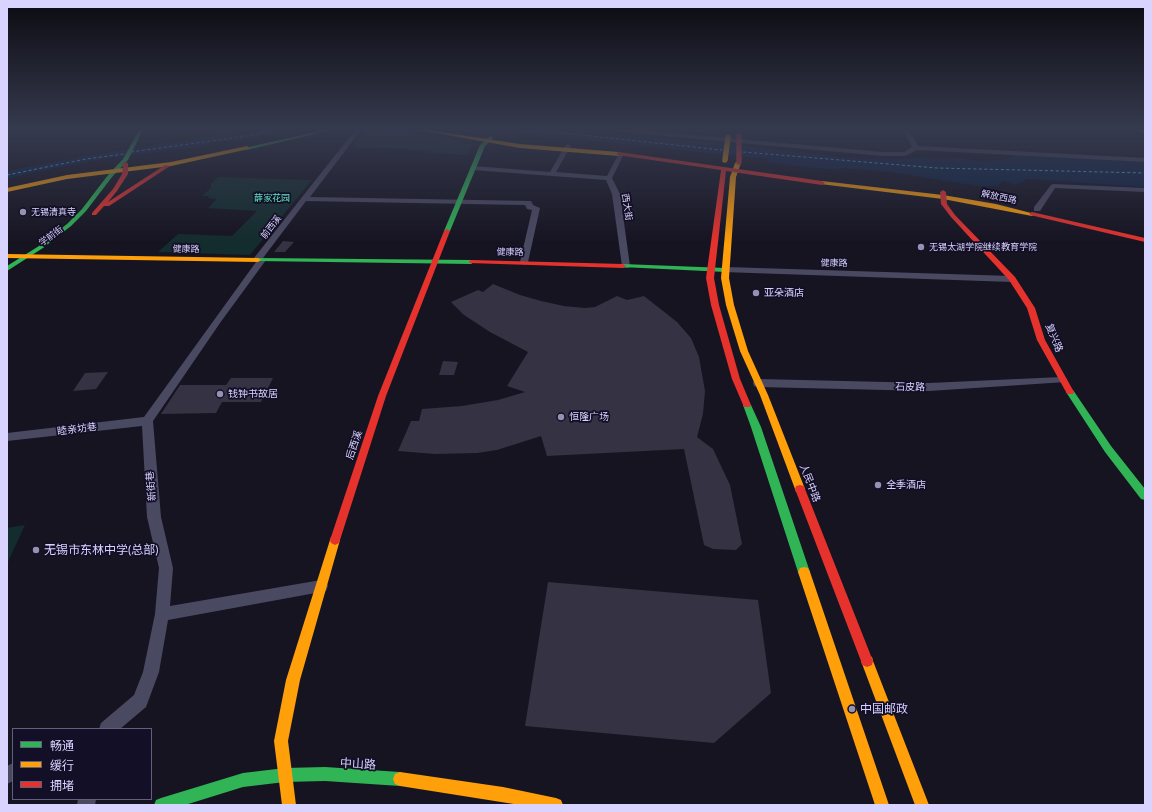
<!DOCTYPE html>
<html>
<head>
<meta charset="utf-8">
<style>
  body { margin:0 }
  #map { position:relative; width:1152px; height:812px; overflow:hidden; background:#161421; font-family:Lato,"Noto Sans SC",sans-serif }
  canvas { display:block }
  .frame { position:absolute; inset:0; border:8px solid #d9d4ff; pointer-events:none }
  .legend { position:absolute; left:12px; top:728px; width:140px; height:72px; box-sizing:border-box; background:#130f26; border:1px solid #625e7d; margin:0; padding:5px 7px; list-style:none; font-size:12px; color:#d9d4ff }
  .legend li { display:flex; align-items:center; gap:8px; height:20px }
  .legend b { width:20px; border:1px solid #625e7d }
</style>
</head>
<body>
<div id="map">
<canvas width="1152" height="812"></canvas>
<div class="frame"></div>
<ul class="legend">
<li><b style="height:5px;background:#30b455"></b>畅通</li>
<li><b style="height:5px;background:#ff9f0a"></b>缓行</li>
<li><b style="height:5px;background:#e5322d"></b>拥堵</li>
</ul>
</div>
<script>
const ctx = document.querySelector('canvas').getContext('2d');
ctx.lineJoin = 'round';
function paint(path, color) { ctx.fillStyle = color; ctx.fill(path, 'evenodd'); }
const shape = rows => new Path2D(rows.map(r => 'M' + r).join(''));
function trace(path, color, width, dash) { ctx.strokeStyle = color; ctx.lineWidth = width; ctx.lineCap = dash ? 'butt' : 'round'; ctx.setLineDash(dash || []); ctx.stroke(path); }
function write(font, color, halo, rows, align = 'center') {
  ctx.font = font + ' Lato,"Noto Sans SC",sans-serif'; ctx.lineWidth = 3.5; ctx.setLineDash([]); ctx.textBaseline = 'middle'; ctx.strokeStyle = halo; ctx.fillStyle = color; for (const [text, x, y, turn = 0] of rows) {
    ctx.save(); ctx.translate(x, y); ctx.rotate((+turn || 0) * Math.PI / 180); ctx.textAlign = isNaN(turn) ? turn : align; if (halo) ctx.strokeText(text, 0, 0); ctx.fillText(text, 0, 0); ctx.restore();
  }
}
const green = shape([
  [366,130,387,130,421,134,463,141,462,144,473,144,467,155,426,153,427,151,409,150,410,149,352,147],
  [218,177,312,180,250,255,158,252,178,234,232,236,257,211,208,208,217,199,208,198,209,196,202,196,211,188,211,184],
  [25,525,7,564,7,528]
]);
const water = shape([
  [215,130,234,130,242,134,267,130,288,130,247,139,213,143,196,148,169,150,92,161,35,172,7,179,7,171,84,156,202,138],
  [495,130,588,130,617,136,694,140,849,158,902,159,925,157,945,159,946,157,981,161,1002,160,1019,154,1026,154,1145,162,1145,187,1025,179,1025,181,1015,185,1003,181,998,186,978,186,891,172,854,169,839,168,839,170,805,167,767,162,767,159,611,143,552,138]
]);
const ferry = shape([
  [534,130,722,150],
  [131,152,247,136,277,130],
  [743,152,937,168,1145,173],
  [7,175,86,159,124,154]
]);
const building = shape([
  [283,241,294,242,285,252,274,252],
  [493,284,520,295,541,301,564,306,585,308,595,307,617,296,627,300,644,296,677,322,691,338,699,357,705,391,703,414,697,437,713,449,730,485,742,544,736,550,713,549,704,545,684,449,547,456,541,436,497,450,477,453,435,454,398,451,411,421,419,421,422,409,462,406,498,400,525,392,507,386,528,352,490,332,464,315,451,302,478,290,483,292],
  [443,361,458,362,454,375,439,375],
  [108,372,96,389,73,391,85,373],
  [231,378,273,378,261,402,222,402,216,413,161,414,180,385,226,385],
  [548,582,758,600,771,693,714,743,525,726]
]);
const street = shape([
  [355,130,361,130,310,197,531,201,533,205,540,208,528,262,524,265,520,262,532,210,527,209,525,205,306,201,263,258,266,260,220,323,153,421,161,517,173,568,170,606,321,580,326,581,328,586,326,591,321,592,168,620,159,672,146,707,120,729,99,729,101,723,134,695,143,672,155,614,159,568,147,517,142,426,7,441,7,433,144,417,256,262,253,260,254,258,355,130],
  [618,130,640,130,882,152,904,152,912,147,903,130,909,130,918,146,1145,158,1145,162,917,150,905,156,882,156,621,132,618,130],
  [568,144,571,146,556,172,607,176,619,153,624,154,612,178,620,194,630,266,629,268,623,268,622,266,612,194,606,180,473,170,470,168,473,166,550,172,565,146,568,144],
  [1053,184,1145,188,1145,192,1055,188,1040,211,1034,211,1034,207,1051,185,1053,184],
  [726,267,1012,276,1016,279,1012,282,723,272,722,270,726,267],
  [1062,377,1066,378,1067,380,1066,382,929,391,758,387,754,386,753,383,754,380,758,379,929,383,1062,377],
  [13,763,13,781,7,784,7,766,13,763],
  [78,799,96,799,95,805,77,805,78,799]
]);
const fast = shape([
  [139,130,143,130,128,160,112,177,86,211,71,226,43,248,7,271,7,266,39,246,67,224,82,209,108,175,123,159,139,130],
  [324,130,332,130,247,150,244,148,324,130],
  [490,136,494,137,485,146,450,231,445,232,444,231,480,145,490,136],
  [258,258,471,260,474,262,471,264,256,261,255,260,258,258],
  [623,264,726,268,729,270,726,272,621,267,621,265,623,264],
  [1070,389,1073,390,1111,446,1145,489,1145,500,1141,499,1105,452,1066,392,1070,389],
  [747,402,751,405,761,427,810,572,808,576,804,577,800,576,798,572,751,427,743,405,747,402],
  [325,767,400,772,405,774,407,779,405,784,400,786,325,781,285,782,243,787,185,805,154,805,156,800,161,798,243,773,285,768,325,767]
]);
const slow = shape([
  [418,130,429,130,520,144,619,152,622,154,619,156,520,148,418,130],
  [1139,130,1145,130,1145,133,1139,131,1139,130],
  [247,146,250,148,249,149,171,166,67,179,7,192,7,188,67,175,171,162,247,146],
  [738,161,741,163,736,177,729,278,734,305,748,351,768,395,805,489,804,492,800,493,796,492,795,489,760,395,740,351,726,305,721,278,730,177,735,163,738,161],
  [822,181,943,195,996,204,1035,214,1032,216,943,199,820,184,820,182,822,181],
  [7,254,258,258,261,260,258,262,7,258,7,254],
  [335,535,339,537,340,540,300,680,288,741,296,805,282,805,274,741,286,680,330,540,331,537,335,535],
  [804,567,808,568,810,572,889,805,875,805,798,572,800,568,804,567],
  [867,655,872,657,873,661,929,805,915,805,861,661,862,657,867,655],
  [400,772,503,787,556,798,561,800,563,805,520,805,400,786,395,784,393,779,395,774,400,772]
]);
const jam = shape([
  [619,152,822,181,825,183,822,185,726,171,714,278,719,305,740,379,751,405,750,407,744,407,732,379,711,305,706,278,721,170,617,155,617,153,619,152],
  [123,162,128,163,128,174,117,191,108,202,165,165,170,166,109,206,104,206,96,215,92,215,92,213,113,189,122,174,123,162],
  [943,190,946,192,947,204,955,215,1015,277,1035,308,1045,340,1074,392,1073,394,1067,394,1066,392,1037,340,1027,308,1009,280,951,217,941,204,940,192,943,190],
  [1032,212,1145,238,1145,242,1030,215,1030,213,1032,212],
  [447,229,450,231,386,396,340,540,339,543,335,545,331,543,330,540,378,396,444,231,447,229],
  [471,260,623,264,626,266,623,268,469,263,469,261,471,260],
  [800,485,804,486,805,489,873,661,872,665,867,667,862,665,861,661,795,489,796,486,800,485]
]);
const slowBridge = shape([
  [725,160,728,137]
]);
const jamBridge = shape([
  [739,136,739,162]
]);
const markers = [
  [23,212,4,"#9591b1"],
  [921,247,4,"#9591b1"],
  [756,293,4,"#9591b1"],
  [220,394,4,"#9591b1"],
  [561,417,4,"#9591b1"],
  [878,485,4,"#9591b1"],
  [36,550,4,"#9591b1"],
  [852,709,4,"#9591b1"]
];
const farStreetnames = [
  ["解放西路",999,197,12],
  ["西大街",627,207,81],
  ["前西溪",271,227,-52],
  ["学前街",51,236,-36],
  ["健康路",186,249,1],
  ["健康路",510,252,1],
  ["健康路",834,263,1]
];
const farParknames = [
  ["薛家花园",272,198]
];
const farPoinames = [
  ["无锡清真寺",31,212],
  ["无锡太湖学院继续教育学院",929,247]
];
const poiNames = [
  ["亚朵酒店",764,293],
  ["钱钟书故居",228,394],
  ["恒隆广场",569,417],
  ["全季酒店",886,485]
];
const streetNames = [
  ["复兴路",1054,338,68],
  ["石皮路",910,387,1],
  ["睦亲坊巷",77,429,-7],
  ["后西溪",354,445,-71],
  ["人民中路",810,483,69],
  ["新街巷",151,486,-95]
];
const nearPoinames = [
  ["无锡市东林中学(总部)",44,550],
  ["中国邮政",860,709]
];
const nearStreetnames = [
  ["中山路",358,764,3]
];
paint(green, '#132c2d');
paint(water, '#0d2144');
trace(ferry, '#62b6ff', 1, [3, 2.5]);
paint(building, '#343243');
paint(street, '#4a4962');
paint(fast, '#30b455');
paint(slow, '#ff9f0a');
paint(jam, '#e5322d');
trace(slowBridge, '#ff9f0a', 5.5);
trace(jamBridge, '#e5322d', 5.5);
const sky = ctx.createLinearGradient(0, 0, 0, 244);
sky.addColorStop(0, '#0c0b12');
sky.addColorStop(0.53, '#363a4e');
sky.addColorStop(1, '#363a4e00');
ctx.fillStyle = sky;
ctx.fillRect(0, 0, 1152, 244);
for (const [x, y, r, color] of markers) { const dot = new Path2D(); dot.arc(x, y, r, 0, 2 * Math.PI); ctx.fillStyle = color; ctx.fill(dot); trace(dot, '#130f26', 1.5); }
write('9px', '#d9d4ff', '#130f26', farStreetnames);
write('9px', '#5fe0c0', '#130f26', farParknames);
write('9px', '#d9d4ff', '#130f26', farPoinames, 'left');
write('10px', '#d9d4ff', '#130f26', poiNames, 'left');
write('10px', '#d9d4ff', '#130f26', streetNames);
write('12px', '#d9d4ff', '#130f26', nearPoinames, 'left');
write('12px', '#d9d4ff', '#130f26', nearStreetnames);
</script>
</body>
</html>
